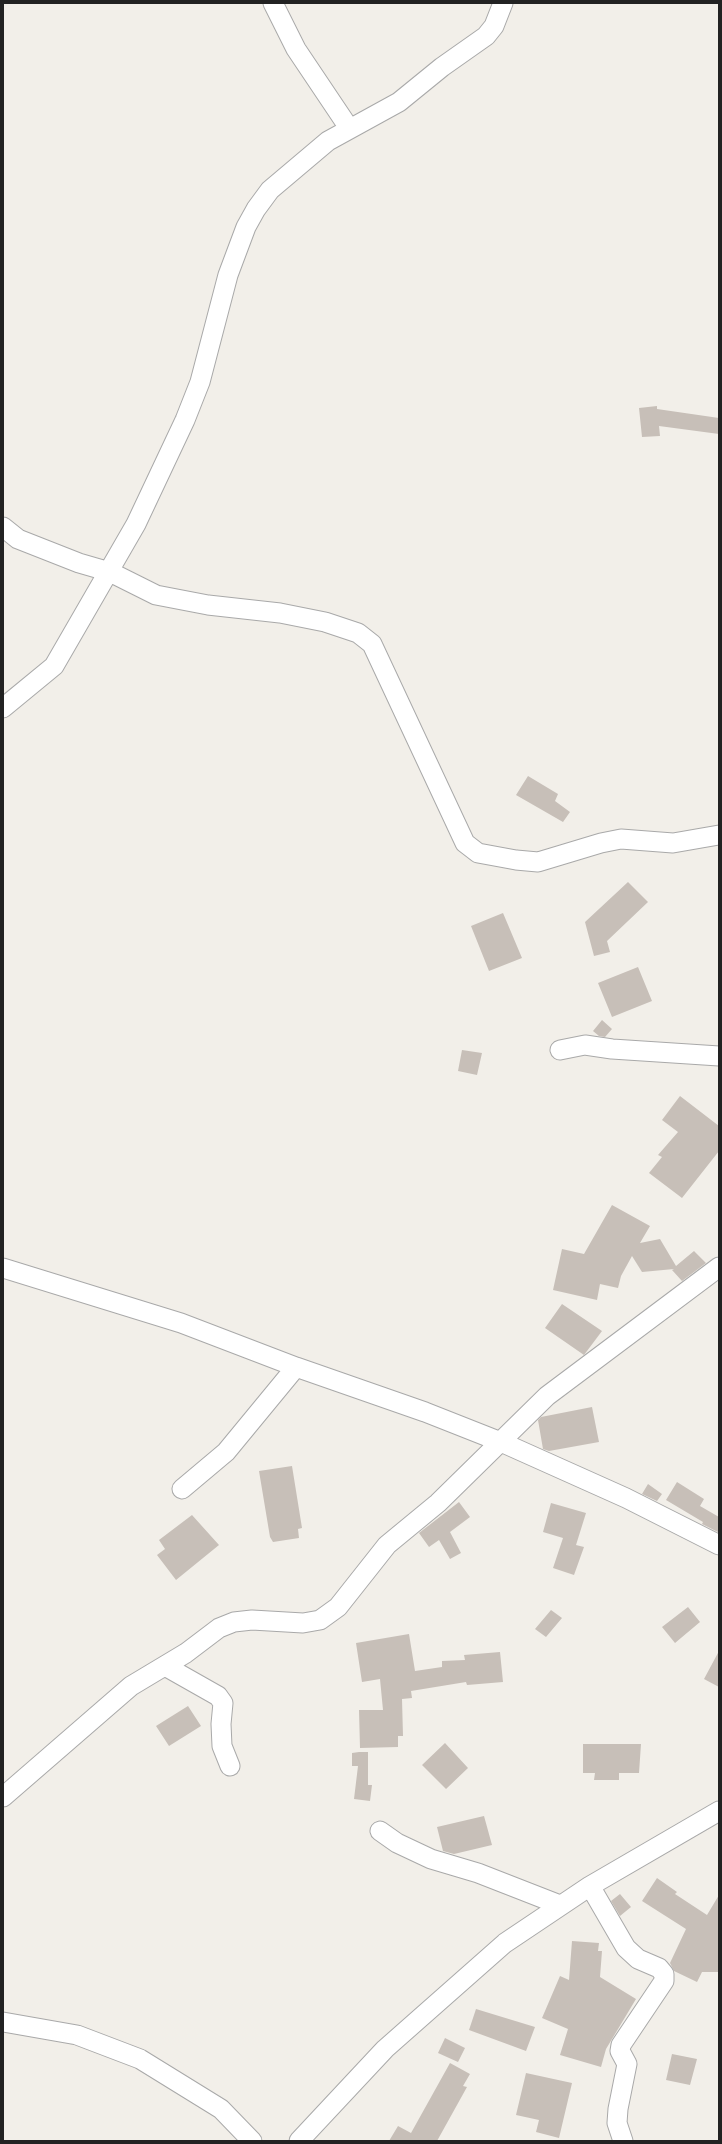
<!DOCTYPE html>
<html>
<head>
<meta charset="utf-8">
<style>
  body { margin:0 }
  #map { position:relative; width:722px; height:2144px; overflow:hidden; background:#f2efe9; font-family:"Archivo Narrow",sans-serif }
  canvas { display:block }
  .frame { position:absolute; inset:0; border:4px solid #222; pointer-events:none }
</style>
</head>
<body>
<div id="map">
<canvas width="722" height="2144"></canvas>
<div class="frame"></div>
</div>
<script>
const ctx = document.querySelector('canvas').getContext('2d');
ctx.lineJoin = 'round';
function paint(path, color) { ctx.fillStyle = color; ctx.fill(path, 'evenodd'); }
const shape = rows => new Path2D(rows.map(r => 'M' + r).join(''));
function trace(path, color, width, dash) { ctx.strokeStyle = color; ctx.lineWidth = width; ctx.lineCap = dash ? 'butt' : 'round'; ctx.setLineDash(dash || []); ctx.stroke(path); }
const building = shape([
  [657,406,657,409,719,418,719,434,659,426,660,436,642,437,639,408],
  [528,776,558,794,555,801,570,812,563,822,516,795],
  [628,882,648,902,607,941,610,952,594,956,585,922],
  [503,913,522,958,489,971,471,926],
  [638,967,652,1001,612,1017,598,983],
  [602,1020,612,1029,605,1037,599,1036,593,1031],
  [462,1050,482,1053,477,1075,458,1071],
  [680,1096,719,1126,719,1151,682,1198,649,1173,662,1157,658,1155,678,1132,662,1120],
  [612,1205,650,1226,640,1243,660,1239,676,1266,694,1251,706,1263,682,1281,672,1270,674,1269,642,1272,632,1256,621,1276,618,1288,600,1284,597,1300,553,1290,562,1249,584,1254],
  [562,1304,602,1331,584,1355,545,1328],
  [592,1407,599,1442,549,1451,543,1449,538,1420,541,1417],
  [292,1466,302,1528,298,1529,299,1538,273,1542,270,1537,259,1471],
  [677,1482,704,1499,700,1506,719,1517,718,1532,702,1524,703,1522,666,1500],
  [648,1484,662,1494,657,1501,642,1494],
  [459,1502,470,1517,450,1532,461,1553,450,1559,439,1540,429,1547,419,1533],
  [551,1503,586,1513,576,1545,584,1547,574,1575,553,1568,563,1538,543,1532],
  [192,1515,219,1545,176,1580,157,1555,165,1549,159,1540],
  [688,1607,700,1622,675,1643,662,1627],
  [551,1610,562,1618,546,1637,535,1629],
  [409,1634,415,1671,442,1667,442,1661,465,1660,464,1655,500,1652,503,1682,467,1685,466,1682,411,1691,412,1698,402,1699,403,1736,398,1736,398,1747,360,1748,359,1710,383,1710,380,1679,362,1682,356,1643],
  [719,1651,719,1687,704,1679],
  [188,1706,201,1726,169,1746,156,1726],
  [445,1743,468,1768,446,1789,422,1765],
  [583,1744,641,1744,639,1773,619,1773,619,1780,594,1780,595,1773,583,1773],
  [359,1752,368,1752,368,1785,372,1785,370,1801,354,1799,358,1766,352,1766,352,1753],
  [484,1816,492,1845,454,1854,443,1851,437,1827],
  [657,1878,677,1892,675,1894,707,1915,719,1895,719,1972,702,1972,697,1982,674,1971,670,1963,686,1929,642,1901],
  [620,1894,631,1907,620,1916,611,1901],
  [572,1941,599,1943,598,1951,602,1951,600,1977,636,1999,606,2049,601,2067,560,2055,568,2029,542,2018,560,1976,569,1980],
  [476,2009,535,2027,526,2051,469,2030],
  [445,2038,465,2048,458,2062,438,2053],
  [672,2054,697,2059,690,2085,666,2080],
  [450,2063,470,2074,463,2086,467,2087,437,2141,389,2141,398,2126,411,2133],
  [526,2073,572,2083,559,2138,536,2132,539,2120,516,2115]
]);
const minor = shape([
  [273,3,296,49,349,128],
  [3,527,18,539,79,563,110,572,156,595,208,605,280,613,325,622,358,633,372,644,465,843,478,853,516,860,538,862,601,843,621,839,673,843,719,835],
  [3,708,54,666,136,524,185,420,200,382,228,275,246,227,256,209,270,190,328,141,399,102,442,67,486,36,494,26,503,3],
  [560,1050,585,1045,612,1049,719,1056],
  [3,1268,181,1323,296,1367,425,1412,501,1442,626,1498,719,1545],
  [182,1489,226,1452,296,1367],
  [165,1666,218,1696,223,1703,221,1724,222,1746,230,1766],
  [3,1797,131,1686,186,1653,219,1628,234,1622,252,1620,303,1623,320,1620,338,1607,387,1545,438,1503,547,1396,719,1267],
  [380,1831,397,1843,431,1859,478,1873,560,1905],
  [590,1886,626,1948,638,1959,659,1968,664,1974,664,1981,621,2045,620,2051,627,2064,618,2109,617,2123,623,2141],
  [3,2022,77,2035,140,2059,221,2109,252,2141],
  [299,2141,385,2049,505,1943,590,1886,719,1811]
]);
paint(building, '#c7bfb8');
trace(minor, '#a9a9a9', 21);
trace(minor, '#fff', 19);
</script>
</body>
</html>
